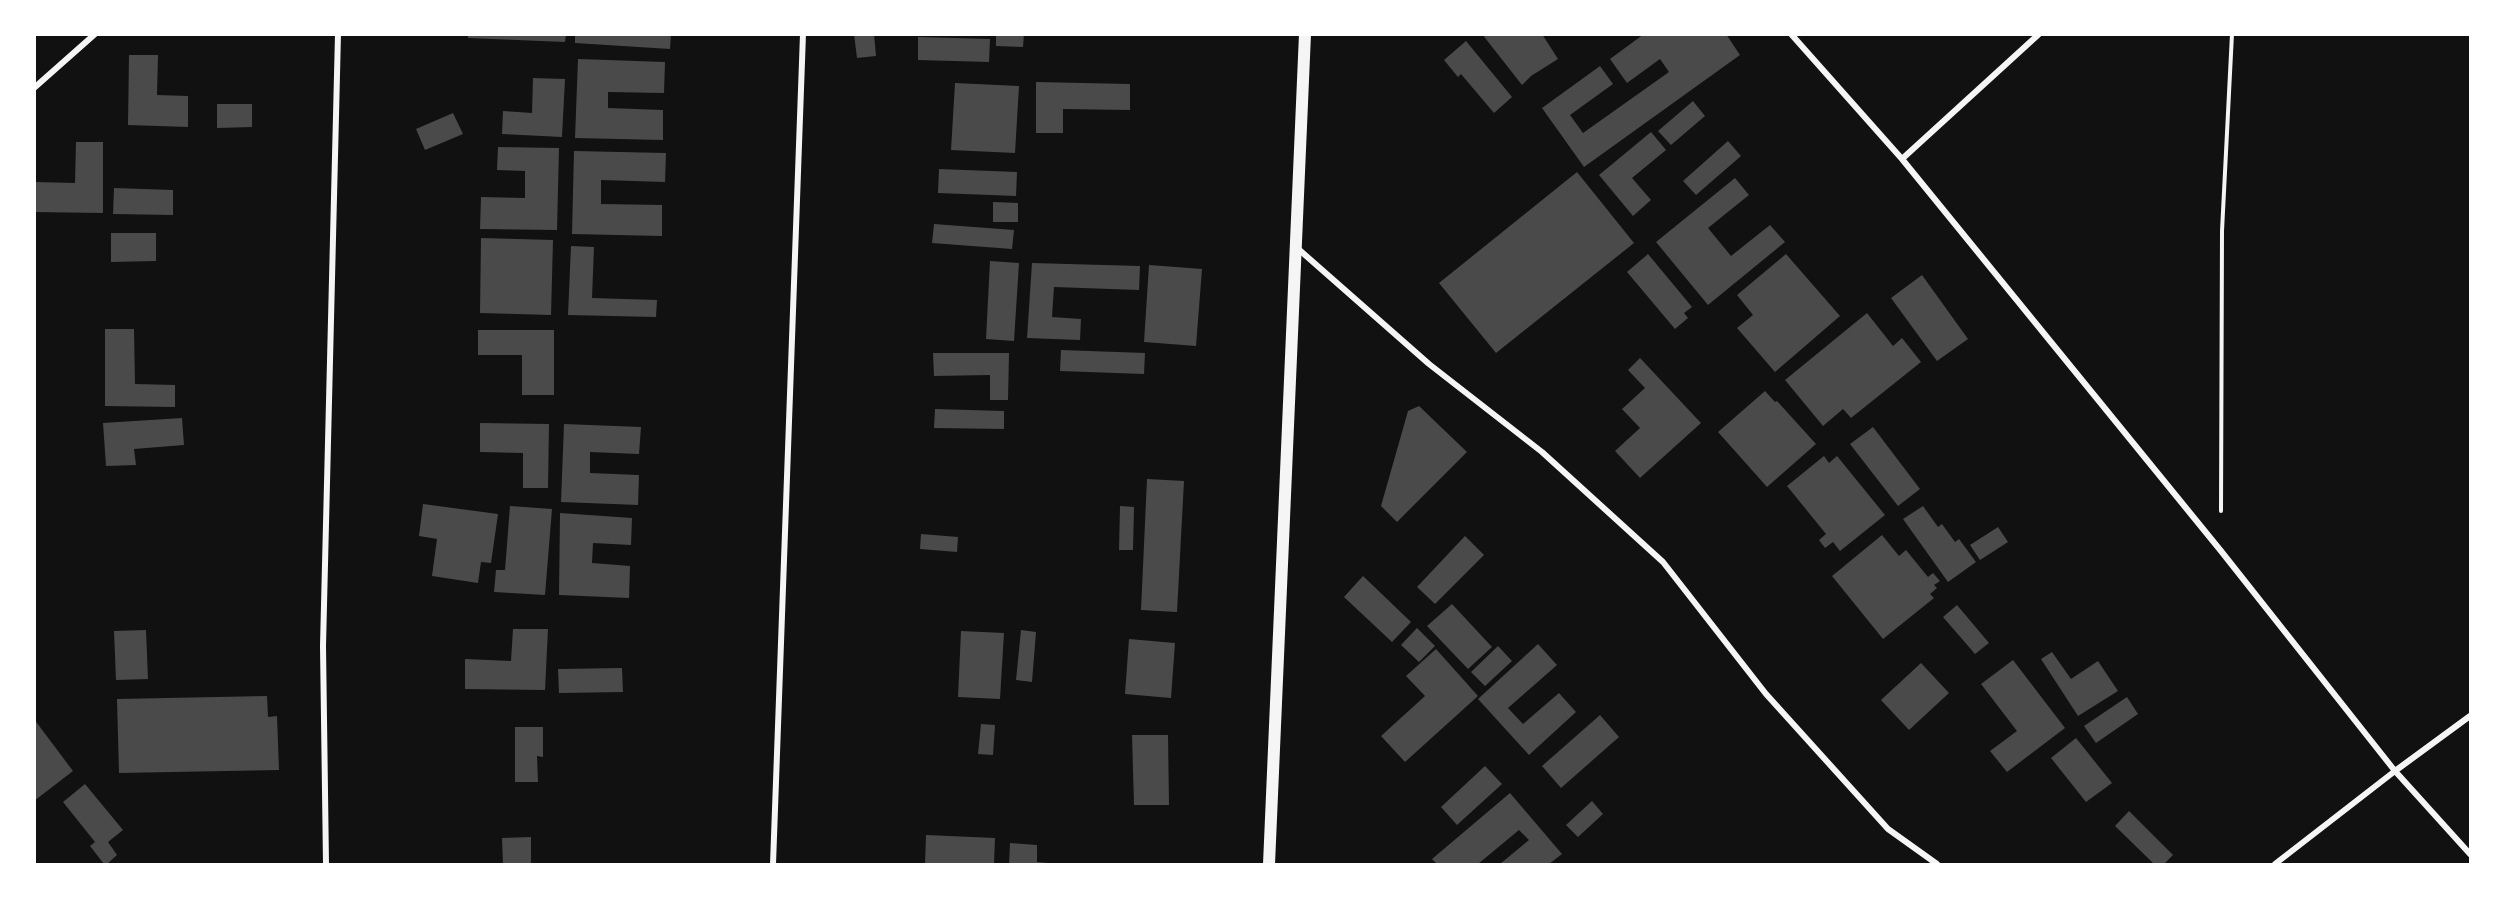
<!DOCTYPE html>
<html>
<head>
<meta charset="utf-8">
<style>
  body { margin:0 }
  #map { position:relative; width:2505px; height:899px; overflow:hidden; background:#111; font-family:"Source Sans 3",sans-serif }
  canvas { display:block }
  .frame { position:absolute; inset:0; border:36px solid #fff; pointer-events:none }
</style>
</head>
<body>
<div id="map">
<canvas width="2505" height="899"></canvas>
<div class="frame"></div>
</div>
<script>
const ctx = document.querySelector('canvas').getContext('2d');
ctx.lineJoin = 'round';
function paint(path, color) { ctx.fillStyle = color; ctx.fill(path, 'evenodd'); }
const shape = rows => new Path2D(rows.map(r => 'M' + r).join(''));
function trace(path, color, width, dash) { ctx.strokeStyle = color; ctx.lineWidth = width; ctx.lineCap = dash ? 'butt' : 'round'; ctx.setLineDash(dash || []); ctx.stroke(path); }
const building = shape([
  [468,34,566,34,565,42,468,38],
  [575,34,671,34,670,49,575,43],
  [854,34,874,34,876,56,857,58],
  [996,34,1024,34,1023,47,996,46],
  [1482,34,1542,34,1558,59,1531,76,1522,85],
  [1644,34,1726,34,1740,55,1584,167,1542,108,1600,66,1613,84,1570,115,1583,133,1669,72,1660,59,1627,83,1610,59],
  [918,37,990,39,989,62,918,60],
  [1466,41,1512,97,1494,113,1461,74,1458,77,1444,60],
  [129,55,158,55,157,95,188,96,188,127,128,125],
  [578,59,665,62,664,93,608,92,608,108,663,110,663,140,575,138],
  [533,78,565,79,562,137,502,134,503,111,532,113],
  [1036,82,1130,84,1130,110,1063,109,1063,133,1036,133],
  [955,83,1019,86,1015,153,951,150],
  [1693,101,1705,116,1671,145,1658,131],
  [217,104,252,104,252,127,217,128],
  [453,113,463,134,425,150,416,129],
  [1651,132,1666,150,1632,178,1651,200,1633,216,1599,175],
  [1728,141,1741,156,1696,195,1683,181],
  [76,142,103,142,103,213,34,212,34,182,75,183],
  [498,147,559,148,557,230,480,229,481,197,525,198,525,171,497,170],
  [574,151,666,153,665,182,601,180,601,204,662,205,662,236,572,234],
  [939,169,1017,172,1016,196,938,193],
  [1577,172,1634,243,1496,353,1439,283],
  [1735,178,1749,195,1708,228,1731,256,1770,225,1785,242,1708,305,1656,242],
  [114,188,173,190,173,215,113,214],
  [993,202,1018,203,1018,222,993,222],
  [934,224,1014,230,1012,249,932,243],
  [111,233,156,233,156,261,111,262],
  [481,238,553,240,551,315,480,313],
  [571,246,594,247,592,298,657,300,656,317,568,315],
  [1648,254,1692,307,1684,313,1688,318,1675,329,1627,272],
  [1786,254,1840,316,1775,372,1737,328,1753,315,1737,295],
  [990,261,1019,263,1014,341,986,339],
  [1032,263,1140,266,1139,290,1054,287,1052,317,1081,319,1080,340,1027,338],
  [1149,265,1202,269,1196,346,1144,342],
  [1922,275,1968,339,1937,361,1891,298],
  [1867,313,1893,346,1902,338,1921,362,1851,418,1843,409,1823,426,1785,380],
  [105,329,134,329,135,384,175,385,175,407,105,406],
  [478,330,554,330,554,395,522,395,522,355,478,355],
  [1061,350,1145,353,1144,374,1060,371],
  [933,353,1009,353,1008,400,990,400,990,375,934,376],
  [1640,358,1701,423,1640,478,1615,451,1640,428,1622,409,1645,388,1628,370],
  [1765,391,1775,402,1777,401,1816,444,1767,487,1718,432],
  [1419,406,1467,452,1397,522,1381,506,1408,411],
  [935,409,1004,411,1004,429,934,428],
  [182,418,184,445,134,449,136,465,106,466,103,423],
  [480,423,549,424,548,488,523,488,523,453,480,452],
  [564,424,641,427,639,454,590,452,590,473,639,475,638,505,561,502],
  [1873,427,1920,489,1898,506,1850,444],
  [1824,456,1829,463,1837,456,1885,515,1840,551,1833,542,1825,548,1819,540,1826,534,1787,486],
  [1147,479,1184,481,1177,612,1141,610],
  [423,504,498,514,491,563,481,562,478,583,432,576,437,539,419,536],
  [510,506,552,509,545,595,494,592,496,570,505,570],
  [1120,506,1134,507,1133,550,1119,550],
  [1923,506,1938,527,1942,524,1955,542,1959,539,1976,562,1948,582,1903,519],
  [560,513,632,518,631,545,593,543,592,563,630,566,629,598,559,595],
  [1998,527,2008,542,1980,560,1970,545],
  [921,534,958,537,957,552,920,549],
  [1882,535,1899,556,1906,550,1928,577,1933,573,1940,581,1934,585,1937,588,1930,594,1934,598,1883,639,1832,576],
  [1465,536,1484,555,1435,604,1417,587],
  [1363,576,1411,622,1392,642,1344,597],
  [1452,604,1492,647,1468,669,1427,626],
  [1957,605,1989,643,1975,654,1943,617],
  [1417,628,1435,646,1419,662,1401,645],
  [513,629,548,629,545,690,465,689,465,659,511,661],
  [146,630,148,679,116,680,114,631],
  [1021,630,1036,632,1032,682,1016,680],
  [961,631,1004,633,1000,699,958,697],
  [1129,639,1175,643,1171,698,1125,694],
  [1538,644,1557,665,1508,708,1523,724,1559,693,1576,712,1529,755,1478,699],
  [1498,646,1512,661,1485,686,1471,672],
  [1436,649,1478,696,1405,762,1381,736,1425,696,1406,676],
  [2052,652,2071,679,2098,661,2118,691,2078,716,2041,659],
  [2013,660,2065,728,2007,772,1990,751,2017,731,1981,684],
  [1921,663,1949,693,1909,730,1881,700],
  [622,668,623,692,559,693,558,669],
  [267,696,268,717,277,716,279,770,119,773,117,699],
  [2127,697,2138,714,2096,743,2084,726],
  [1600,715,1619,737,1561,788,1542,766],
  [34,719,73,771,34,801],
  [981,724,995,725,993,755,978,754],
  [515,727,543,727,543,757,537,756,538,782,515,782],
  [1132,735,1168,735,1169,805,1134,805],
  [2076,738,2112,783,2086,802,2051,758],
  [1485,766,1502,784,1457,825,1441,807],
  [85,784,123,830,108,842,117,855,107,864,104,864,90,846,95,842,63,802],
  [1510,793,1562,854,1549,864,1500,864,1529,840,1519,830,1478,864,1437,864,1432,859],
  [1592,801,1603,814,1578,837,1566,825],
  [2129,811,2173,855,2164,864,2154,864,2115,826],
  [926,835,995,838,994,864,925,864],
  [531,837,531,864,503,864,502,838],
  [1010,843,1037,845,1037,862,1048,863,1048,864,1009,864]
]);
const path = shape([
  [2221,511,2222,231,2232,34]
]);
const minor = shape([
  [1791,34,1902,159,2221,551,2395,771,2470,854],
  [34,88,95,34],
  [1902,159,2039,34],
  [1296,247,1429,364,1542,452,1663,562,1766,694,1888,829,1937,864],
  [326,864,323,646,338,34],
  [773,864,803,34],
  [2275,864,2395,771,2470,716]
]);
const secondary = shape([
  [1269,864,1305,34]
]);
paint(building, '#4a4a4a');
trace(path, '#f5f5f5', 4);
trace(minor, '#f5f5f5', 6);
trace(secondary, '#f5f5f5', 12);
</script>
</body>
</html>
